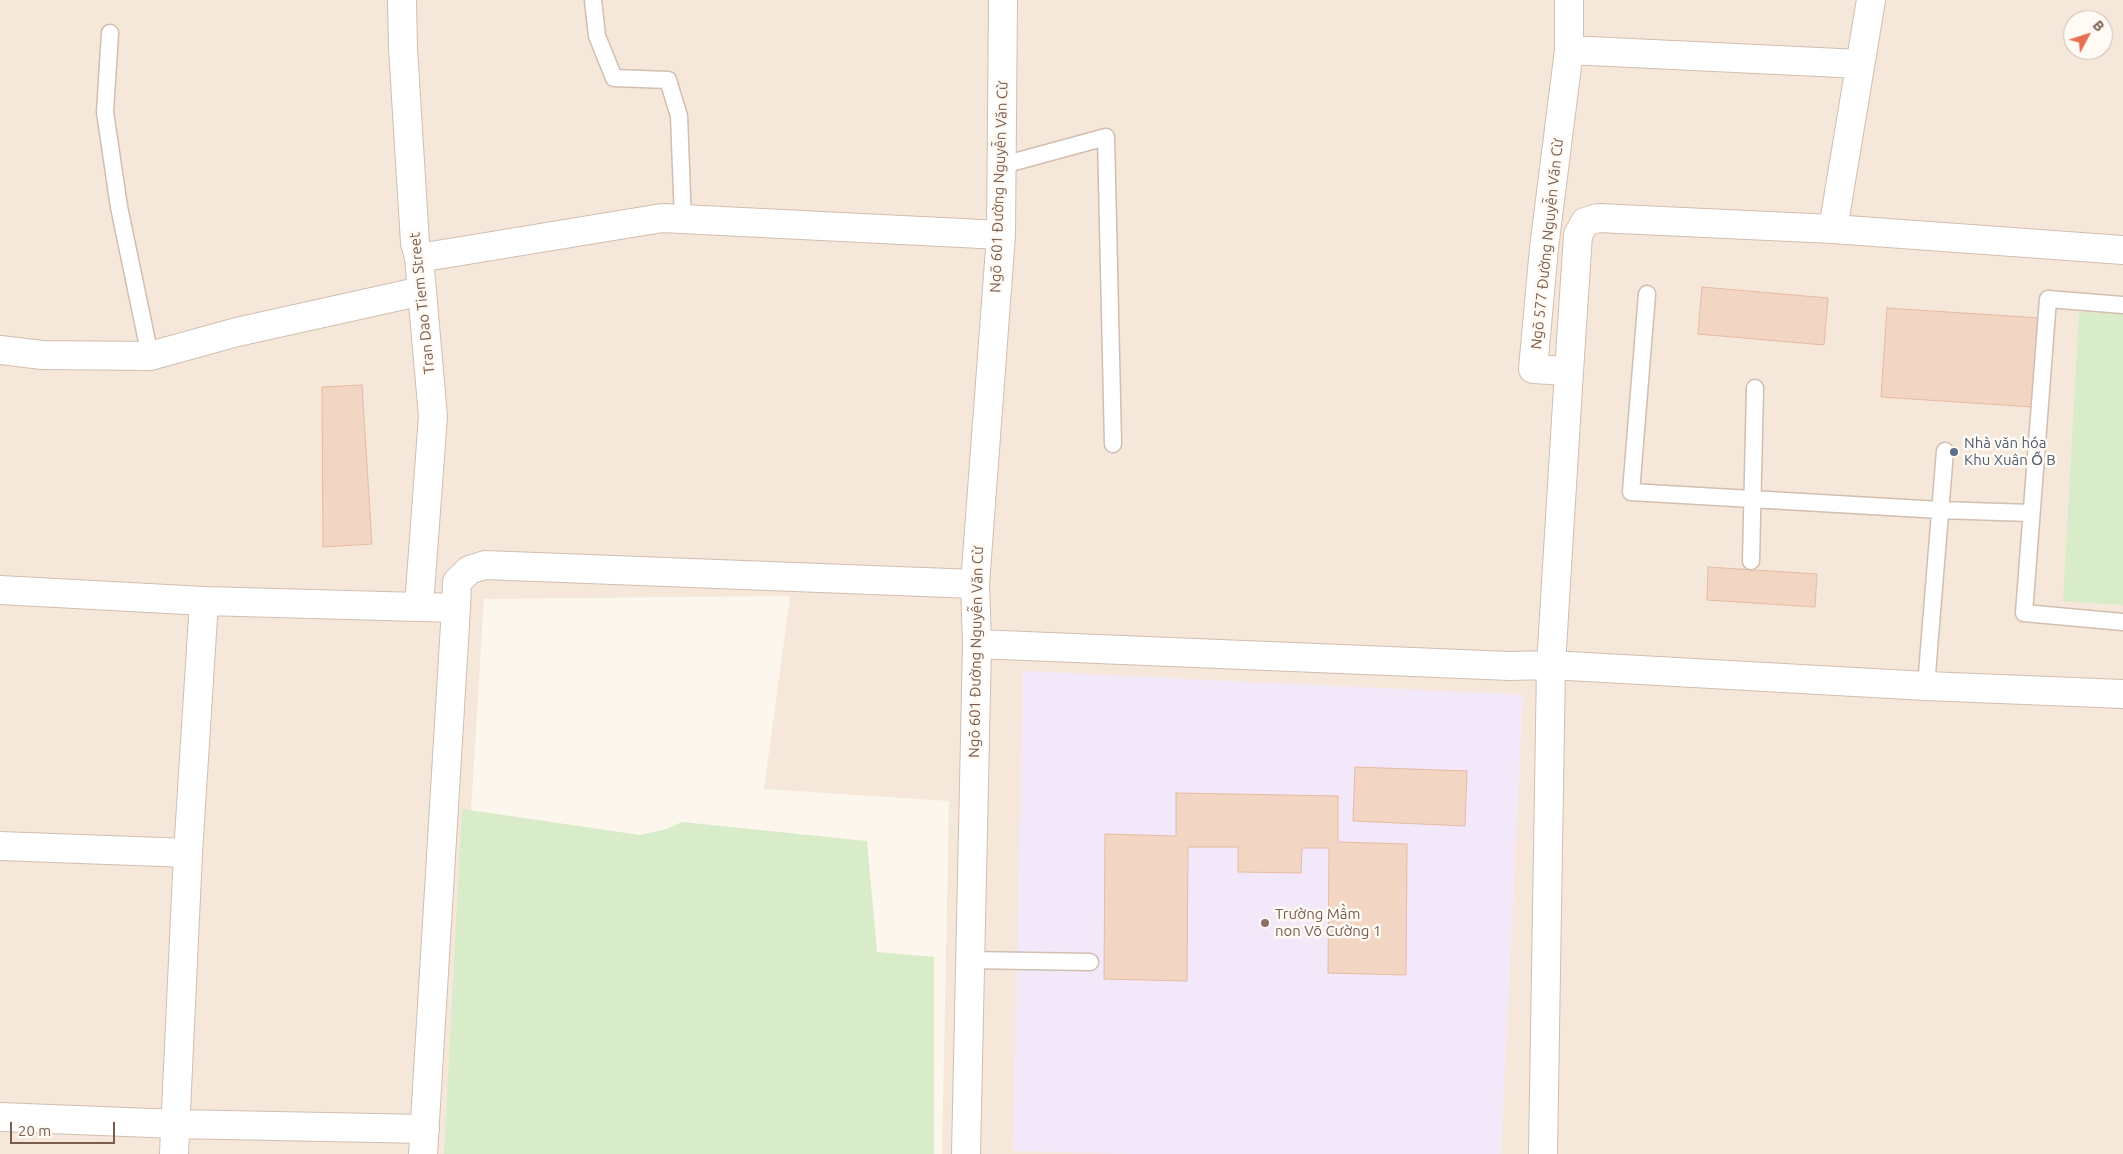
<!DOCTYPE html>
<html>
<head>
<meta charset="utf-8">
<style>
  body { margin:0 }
  #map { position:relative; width:2123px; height:1154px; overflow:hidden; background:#fdf6ec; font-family:Ubuntu,sans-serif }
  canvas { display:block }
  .north { position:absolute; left:2063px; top:10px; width:50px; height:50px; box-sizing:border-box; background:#fffaf3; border:1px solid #cabbb1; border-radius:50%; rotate:50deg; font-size:14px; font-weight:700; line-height:20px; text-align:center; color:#7a5c4d }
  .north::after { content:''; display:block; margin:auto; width:18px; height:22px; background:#e76f51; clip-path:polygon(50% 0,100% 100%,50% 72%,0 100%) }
  .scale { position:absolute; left:10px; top:1122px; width:105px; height:22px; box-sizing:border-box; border:2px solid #7a5c4d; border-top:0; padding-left:6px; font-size:15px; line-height:18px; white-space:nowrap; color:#7a5c4d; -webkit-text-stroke:4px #fffaf3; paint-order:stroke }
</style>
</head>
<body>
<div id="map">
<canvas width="2123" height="1154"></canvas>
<div class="north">B</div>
<div class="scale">20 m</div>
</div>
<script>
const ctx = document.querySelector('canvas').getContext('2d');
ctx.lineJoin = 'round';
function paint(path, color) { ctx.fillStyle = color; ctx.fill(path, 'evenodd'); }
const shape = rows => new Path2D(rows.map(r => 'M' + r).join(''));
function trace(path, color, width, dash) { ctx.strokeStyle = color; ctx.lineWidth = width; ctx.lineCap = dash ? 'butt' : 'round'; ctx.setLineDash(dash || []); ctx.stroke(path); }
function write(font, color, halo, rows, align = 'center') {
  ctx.font = font + ' Ubuntu,sans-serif'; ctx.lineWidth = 5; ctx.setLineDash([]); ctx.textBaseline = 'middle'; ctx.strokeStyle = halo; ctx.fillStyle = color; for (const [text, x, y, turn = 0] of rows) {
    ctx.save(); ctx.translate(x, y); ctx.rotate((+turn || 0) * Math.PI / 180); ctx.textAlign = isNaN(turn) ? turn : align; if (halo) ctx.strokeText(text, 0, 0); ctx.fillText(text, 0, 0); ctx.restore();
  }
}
const residential = shape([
  [0,0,2123,0,2123,1154,942,1154,949,801,764,789,790,596,484,599,450,1154,0,1154],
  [2073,20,2103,20,2103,50,2073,50]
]);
const education = shape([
  [1023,671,1523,695,1501,1154,1133,1154,1013,1151]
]);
const green = shape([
  [2079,312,2123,314,2123,605,2063,601],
  [462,809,640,835,667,829,682,822,867,841,877,952,934,957,934,1154,444,1154]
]);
const building = shape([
  [1702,287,1828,298,1824,345,1698,334,1702,287],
  [1887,308,2039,318,2033,407,1881,397,1887,308],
  [362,385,372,544,323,547,322,387,362,385],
  [1708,567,1817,574,1815,607,1707,600,1708,567],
  [1355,767,1467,771,1465,826,1353,821,1355,767],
  [1176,793,1338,796,1338,842,1407,844,1406,975,1328,973,1329,848,1302,848,1301,873,1238,872,1238,847,1188,847,1187,981,1104,979,1105,834,1176,836,1176,793]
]);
const lane = shape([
  [593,0,597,36,614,78,668,80,679,116,683,220],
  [110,33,105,112,119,207,150,356],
  [1003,165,1106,137,1113,444],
  [1647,294,1631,492,1940,510,2030,513],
  [2123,305,2048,299,2024,613,2123,622],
  [1751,561,1755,388],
  [1926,686,1945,451],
  [970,960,1090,962]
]);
const street = shape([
  [402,0,403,48,415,243,419,258,433,416,419,606],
  [1569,50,1860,64],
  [1833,229,1871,0],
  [419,258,662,218,1001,235],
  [0,350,42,355,150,356,237,332,422,291],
  [1569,371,1578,235,1585,222,1598,218,1833,229,2123,250],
  [0,590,204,601,456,608,457,582,469,570,485,565,975,584],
  [977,644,1510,666,1551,665,1926,686,2123,694],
  [0,846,188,853],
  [0,1117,176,1124,425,1129],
  [174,1154,188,853,204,601],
  [423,1154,456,608],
  [966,1154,977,644,975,584,1001,235,1003,0],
  [1543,1154,1551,665,1569,371,1533,369,1544,248,1569,50,1569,0]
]);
const markers = [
  [1954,452,5,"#5c6f8a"],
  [1265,923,5,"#8d6e63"]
];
const streetNames = [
  ["Ngõ 601 Đường Nguyễn Văn Cừ",999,187,-88],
  ["Ngõ 577 Đường Nguyễn Văn Cừ",1547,244,-84],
  ["Tran Dao Tiem Street",422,303,-96],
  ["Ngõ 601 Đường Nguyễn Văn Cừ",976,652,-89]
];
const serviceNames = [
  ["Nhà văn hóa",1964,443],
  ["Khu Xuân Ổ B",1964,460]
];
const educationNames = [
  ["Trường Mầm",1275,914],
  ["non Võ Cường 1",1275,931]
];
paint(residential, '#f5e8da');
paint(education, '#f3e8fa');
paint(green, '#d8ecc9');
paint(building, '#f3d5c3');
trace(building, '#e6bba3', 1);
trace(lane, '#d1beb0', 19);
trace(street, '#d1beb0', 30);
trace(lane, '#fff', 16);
trace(street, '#fff', 28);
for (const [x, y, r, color] of markers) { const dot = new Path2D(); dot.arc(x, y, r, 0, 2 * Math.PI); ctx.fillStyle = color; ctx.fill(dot); trace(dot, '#fffaf3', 2); }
write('15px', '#7a5c4d', '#fffaf3', streetNames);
write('15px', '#4e5e75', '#fffaf3', serviceNames, 'left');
write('15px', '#785e54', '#fffaf3', educationNames, 'left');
</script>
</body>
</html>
